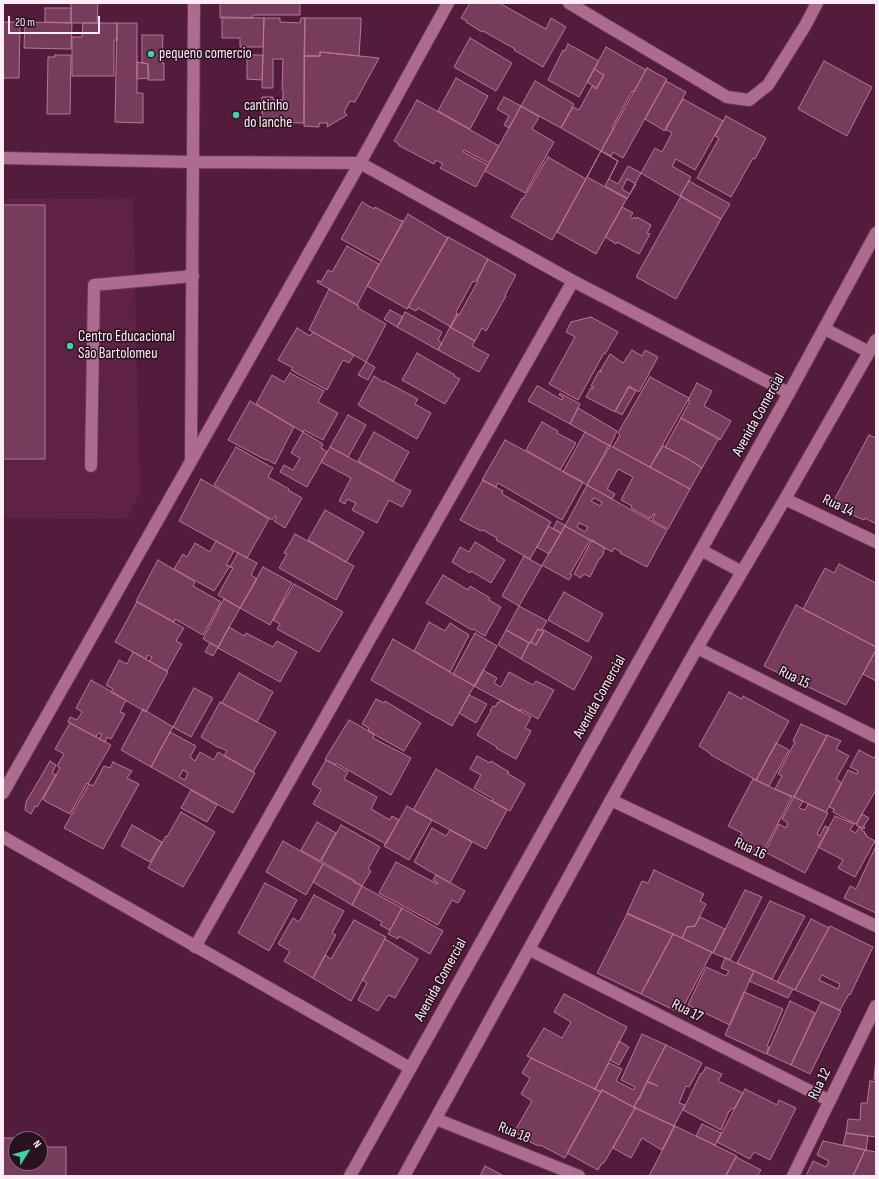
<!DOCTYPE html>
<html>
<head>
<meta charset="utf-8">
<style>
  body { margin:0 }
  #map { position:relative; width:879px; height:1179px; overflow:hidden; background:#531b3c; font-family:"Sofia Sans Condensed",sans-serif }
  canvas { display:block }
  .frame { position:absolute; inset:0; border:4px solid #fdeef5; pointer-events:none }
  .north { position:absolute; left:8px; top:1131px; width:40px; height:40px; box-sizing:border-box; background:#2a111f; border:1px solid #7e6975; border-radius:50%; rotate:53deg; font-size:11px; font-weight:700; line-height:16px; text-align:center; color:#fdeef5 }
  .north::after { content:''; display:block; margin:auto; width:14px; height:18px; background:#3bd4a4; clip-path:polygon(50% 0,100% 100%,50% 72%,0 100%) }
  .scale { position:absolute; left:8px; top:16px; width:92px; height:18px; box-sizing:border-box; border:2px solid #fdeef5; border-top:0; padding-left:5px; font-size:12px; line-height:14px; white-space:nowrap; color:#fdeef5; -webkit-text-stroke:3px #2a111f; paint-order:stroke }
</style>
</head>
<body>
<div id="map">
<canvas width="879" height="1179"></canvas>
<div class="frame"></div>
<div class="north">N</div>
<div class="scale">20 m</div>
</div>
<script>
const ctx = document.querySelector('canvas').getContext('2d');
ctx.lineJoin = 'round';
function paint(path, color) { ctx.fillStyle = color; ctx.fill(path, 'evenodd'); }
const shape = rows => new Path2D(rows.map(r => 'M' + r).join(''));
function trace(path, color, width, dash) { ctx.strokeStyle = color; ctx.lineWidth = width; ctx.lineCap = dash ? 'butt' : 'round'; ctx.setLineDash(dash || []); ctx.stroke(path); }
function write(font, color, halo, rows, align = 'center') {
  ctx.font = font + ' "Sofia Sans Condensed",sans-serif'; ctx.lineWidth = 3; ctx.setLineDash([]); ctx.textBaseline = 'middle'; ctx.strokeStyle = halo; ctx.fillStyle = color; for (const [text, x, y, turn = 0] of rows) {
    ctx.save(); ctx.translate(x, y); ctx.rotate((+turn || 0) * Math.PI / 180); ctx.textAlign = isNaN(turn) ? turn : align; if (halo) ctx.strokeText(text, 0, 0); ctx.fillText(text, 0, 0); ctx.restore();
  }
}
const built = shape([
  [133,198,140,493,127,519,3,518,3,199]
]);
const building = shape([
  [71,3,98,3,97,23,71,23,71,3],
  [220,3,300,3,300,15,253,15,253,18,220,18,220,3],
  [470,3,500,3,501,4,546,29,551,18,566,27,543,67,514,50,515,49,483,31,482,32,466,22,467,21,461,18,470,3],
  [45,8,71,8,71,23,45,22,45,8],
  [222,17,264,18,263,47,240,47,240,38,222,38,222,17],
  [264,18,280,18,280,22,300,23,301,18,305,18,304,123,262,122,262,97,273,97,273,100,283,100,283,90,282,90,283,59,273,59,273,88,262,88,264,18],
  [305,18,361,18,361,24,359,56,320,52,320,56,304,56,305,18],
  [3,22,20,22,19,78,3,78,3,22],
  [25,22,72,23,71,49,24,48,25,22],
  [83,23,117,23,117,40,114,40,114,76,72,76,72,37,82,37,83,23],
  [117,23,137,23,137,93,143,93,143,123,115,122,117,23],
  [142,35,163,35,162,63,164,63,164,80,148,80,148,64,142,63,142,35],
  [470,38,512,63,496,91,454,67,470,38],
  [568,44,599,61,579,97,548,80,563,50,565,51,568,44],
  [606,47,646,70,634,92,632,91,612,128,613,129,601,151,561,128,573,107,579,110,592,86,596,89,604,75,594,69,606,47],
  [320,52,379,58,355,102,350,101,344,112,347,115,327,127,328,123,319,123,319,127,304,126,304,56,320,56,320,52],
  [55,55,71,55,70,114,47,114,48,57,55,57,55,55],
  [247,55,263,55,262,80,247,79,247,55],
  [824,61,872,87,847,136,798,109,824,61],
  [137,62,148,64,149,78,137,79,137,62],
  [647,68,667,79,623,158,613,152,611,156,601,151,647,68],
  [594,69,604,75,597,88,587,82,594,69],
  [456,78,488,96,470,129,438,111,456,78],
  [535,81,574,104,561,128,521,106,535,81],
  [666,81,686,92,665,131,645,119,666,81],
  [504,97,521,106,509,128,504,125,509,116,497,109,504,97],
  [683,99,723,121,695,170,676,159,672,166,691,177,680,196,641,173,655,148,662,152,672,133,665,129,683,99],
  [417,100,499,146,489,163,464,150,463,152,488,165,476,187,440,168,443,164,436,160,434,164,398,145,399,144,394,141,417,100],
  [521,106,539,117,532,129,554,142,525,193,485,171,521,106],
  [726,116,766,138,755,159,753,158,731,197,697,178,719,138,715,136,726,116],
  [601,151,618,161,605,186,627,198,596,254,557,232,601,151],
  [601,151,618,161,609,179,618,184,628,166,641,173,627,199,587,177,601,151],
  [548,157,586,179,552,240,511,217,522,198,523,199,548,157],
  [627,179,636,184,630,194,622,189,627,179],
  [689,181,730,204,721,219,680,196,689,181],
  [681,196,721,219,676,299,636,277,681,196],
  [362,202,374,209,375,207,401,221,401,220,403,221,381,261,341,239,362,202],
  [3,205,45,205,45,459,3,459,3,205],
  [622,207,633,213,630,217,633,219,634,217,636,219,637,217,651,225,647,233,650,234,639,254,617,242,616,244,605,237,622,207],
  [408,214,448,238,407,309,367,286,408,214],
  [448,237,488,259,477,280,475,282,473,281,456,312,458,314,451,327,418,308,416,311,408,307,448,237],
  [347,246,379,264,357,305,317,282,318,280,321,282,328,270,332,272,347,246],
  [488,259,516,275,505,295,506,296,486,331,482,328,475,341,450,327,457,314,459,315,478,281,477,280,488,259],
  [329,289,359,306,358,308,386,324,366,362,309,330,329,289],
  [390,310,403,317,397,327,384,319,390,310],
  [405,312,442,332,438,340,442,343,438,350,397,327,405,312],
  [591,317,618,332,605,354,604,353,578,400,549,384,575,337,566,332,571,322,591,317],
  [450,327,475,341,472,346,489,355,479,372,438,350,450,327],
  [297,328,310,336,313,332,354,355,349,363,343,360,327,390,291,370,293,368,278,360,297,328],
  [632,350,642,356,645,350,658,357,639,392,629,386,615,412,586,397,591,388,593,389,594,387,591,386,599,371,602,372,600,371,610,354,623,363,632,350],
  [417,353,455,375,454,376,460,379,445,404,402,380,417,353],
  [366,362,375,367,368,380,358,375,366,362],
  [290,373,324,391,318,402,338,413,323,440,304,430,303,432,301,431,256,404,272,375,284,382,290,373],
  [374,376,383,382,384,381,418,399,415,404,431,413,417,439,358,405,374,376],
  [650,377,689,398,650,467,613,447,620,435,618,433,650,377],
  [697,383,712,391,704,406,731,421,720,440,681,418,690,401,688,400,697,383],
  [538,386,562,400,563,397,559,395,560,393,580,404,570,424,528,401,537,386,538,386],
  [629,387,636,391,622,415,615,411,629,387],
  [250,401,294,427,275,464,266,459,266,460,228,440,250,401],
  [578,408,617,431,610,446,570,424,578,408],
  [348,415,366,425,348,457,330,447,348,415],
  [681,418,719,438,702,468,688,459,665,447,681,418],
  [542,422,558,431,557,433,576,443,560,470,526,450,542,422],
  [303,432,323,444,321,448,327,452,307,487,280,472,284,465,293,470,300,458,291,453,303,432],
  [374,432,409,452,393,481,358,461,374,432],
  [585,432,610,446,587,485,563,472,585,432],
  [869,435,876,438,876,524,865,518,864,520,848,513,832,504,869,435],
  [505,440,583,482,562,520,498,483,496,487,482,480,505,440],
  [609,445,690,489,668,529,652,520,655,514,653,514,650,519,649,517,649,518,631,508,632,506,621,500,633,477,618,469,607,489,615,494,612,499,587,485,609,445],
  [663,446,688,459,702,468,690,489,650,467,663,446],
  [236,447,273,468,268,477,289,489,288,490,302,498,285,528,274,521,277,517,275,516,272,520,214,485,236,447],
  [330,447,411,491,402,507,389,500,377,523,352,510,356,503,347,499,345,504,339,501,351,478,321,462,330,447],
  [201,479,269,519,247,558,179,521,201,479],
  [483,480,503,491,502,494,551,522,530,559,496,540,497,538,483,530,481,531,460,520,483,480],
  [587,485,667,530,647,567,620,553,621,552,614,548,612,552,565,526,587,485],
  [594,498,602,502,600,506,591,501,594,498],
  [579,523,588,527,585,532,577,527,579,523],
  [325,510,364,532,346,562,308,540,325,510],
  [557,521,565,525,561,533,553,529,557,521],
  [548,526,561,533,549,554,537,547,548,526],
  [565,526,590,540,570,574,572,575,569,580,542,565,565,526],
  [295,534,354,566,336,600,279,568,287,554,284,553,295,534],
  [592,540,605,548,603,552,604,553,600,559,599,559,590,577,584,574,581,578,574,574,592,540],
  [216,541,234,551,226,565,230,566,214,591,174,569,183,554,187,557,195,543,210,552,216,541],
  [475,542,505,560,491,583,471,571,470,573,452,562,460,547,469,552,475,542],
  [238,553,257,563,251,575,257,579,240,608,218,595,233,568,230,567,238,553],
  [524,556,542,566,519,606,502,596,524,556],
  [158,560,195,582,193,586,221,602,203,635,175,619,174,622,136,601,158,560],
  [839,564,876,583,876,647,803,609,825,568,834,573,839,564],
  [263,567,292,583,270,625,240,608,263,567],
  [443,575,468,590,470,586,490,598,489,600,501,607,485,636,473,629,472,630,426,603,443,575],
  [294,584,343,612,319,652,277,629,280,624,273,620,294,584],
  [564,592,603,614,588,642,548,620,564,592],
  [224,599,240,608,218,647,203,639,224,599],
  [137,602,184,628,176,641,182,644,167,671,149,661,152,657,148,655,146,659,115,642,137,602],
  [796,605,876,647,876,650,846,705,764,666,796,605],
  [519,606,547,621,541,631,538,629,530,643,506,630,519,606],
  [429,622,445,631,450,623,469,635,450,672,414,651,429,622],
  [229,627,244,636,246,633,273,647,277,641,297,652,280,682,218,648,229,627],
  [538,629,541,631,542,629,544,631,536,645,531,642,538,629],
  [506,630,529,643,521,659,498,645,506,630],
  [544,630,592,657,574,690,521,659,529,643,531,642,536,645,544,630],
  [475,633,497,646,475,686,453,674,475,633],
  [393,639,474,686,452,726,371,680,393,639],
  [210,643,218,647,213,656,205,652,210,643],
  [876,650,876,681,863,674,876,650],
  [133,652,168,672,146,712,111,692,113,689,106,685,119,660,127,664,133,652],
  [483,670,497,678,494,683,501,687,509,672,533,685,536,681,554,690,538,719,521,709,520,711,474,686,483,670],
  [239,673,273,692,257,722,222,703,239,673],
  [91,680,126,700,120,712,125,714,111,739,107,737,105,742,99,739,102,734,98,733,96,737,68,722,70,717,77,720,82,712,76,708,91,680],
  [194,688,213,698,191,737,173,727,194,688],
  [729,692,742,699,743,696,789,721,756,780,711,755,711,754,699,746,729,692],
  [469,695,487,704,476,723,459,713,469,695],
  [376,699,384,703,385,701,421,723,404,751,368,731,369,728,362,724,376,699],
  [501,700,531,717,525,728,531,731,516,759,496,748,497,747,477,735,491,711,490,711,493,706,495,707,498,702,499,703,501,700],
  [220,702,276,732,253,772,224,756,227,751,219,747,219,748,201,737,220,702],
  [143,709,173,727,151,767,121,750,143,709],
  [349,720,374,734,373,738,411,758,391,795,336,763,335,765,325,759,349,720],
  [70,723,111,745,88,784,87,783,70,814,45,801,43,799,60,768,57,766,64,754,55,749,70,723],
  [801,724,827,736,794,797,775,789,782,776,778,774,795,742,793,741,801,724],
  [170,732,196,746,190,757,195,761,200,752,214,760,218,752,255,773,233,813,151,767,170,732],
  [183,770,188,773,185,780,179,777,183,770],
  [827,735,841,741,836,749,849,756,836,779,842,783,826,812,794,797,827,735],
  [776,743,789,750,769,786,756,780,776,743],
  [859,750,874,758,876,755,876,790,856,824,833,812,834,809,829,807,848,770,857,774,858,771,850,767,859,750],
  [477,756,490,763,491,761,509,772,507,773,525,784,510,811,492,801,493,799,474,788,481,775,470,769,477,756],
  [326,760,348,772,344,779,377,797,371,809,390,820,392,816,399,820,386,844,313,804,321,790,312,784,326,760],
  [50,761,56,765,52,773,56,775,42,799,37,807,35,806,31,814,25,810,26,802,50,761],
  [113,762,132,771,127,778,139,784,103,849,64,828,89,784,93,786,104,766,110,768,113,762],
  [436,769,507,810,486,849,413,810,436,769],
  [753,779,792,797,760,857,736,845,742,833,728,826,753,779],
  [191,790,217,805,207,822,181,808,191,790],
  [794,797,803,801,799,808,805,810,808,804,828,813,817,834,820,836,825,826,829,828,805,873,765,852,779,824,786,828,788,823,782,819,794,797],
  [407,806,432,820,409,860,384,846,407,806],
  [181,812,215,832,183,887,148,868,166,836,167,837,181,812],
  [862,814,869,818,863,827,865,827,864,829,856,825,862,814],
  [835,816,854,824,850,830,856,833,859,827,862,828,861,830,865,832,864,833,866,834,866,836,875,841,855,877,838,868,843,860,818,847,835,816],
  [317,822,336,833,320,861,301,850,317,822],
  [132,825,162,842,150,862,121,846,132,825],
  [341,825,380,847,368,869,371,871,362,886,354,882,355,881,321,861,341,825],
  [432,828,446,836,450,830,472,842,450,883,414,862,432,828],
  [283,841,323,864,306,895,266,872,283,841],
  [876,846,876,913,844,898,850,886,856,889,876,846],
  [396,862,437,884,438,883,433,880,436,875,465,891,458,903,452,900,438,925,379,893,396,862],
  [323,864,362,886,352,905,313,882,323,864],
  [654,870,704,894,700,901,706,904,695,926,687,927,682,938,627,913,642,881,648,883,654,870],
  [265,883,297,900,269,951,238,933,265,883],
  [362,886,402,908,390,930,380,925,382,922,352,905,362,886],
  [745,890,762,897,730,960,713,953,745,890],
  [314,895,344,911,332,933,336,935,313,978,284,961,290,951,278,944,293,918,299,922,314,895],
  [770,901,805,916,772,979,737,963,770,901],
  [402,908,443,931,430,954,399,936,398,939,388,934,402,908],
  [627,914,673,934,641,994,597,973,627,914],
  [700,917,725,929,713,953,682,938,687,927,695,926,700,917],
  [811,919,829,928,795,990,777,982,811,919],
  [354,920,386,937,351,1001,313,978,325,955,331,959,354,920],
  [830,926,873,947,850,995,849,994,840,1010,795,990,830,926],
  [822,975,840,984,838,989,819,980,822,975],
  [673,934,712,952,680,1013,641,994,673,934],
  [385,939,418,959,395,998,388,995,378,1011,358,1000,367,983,362,980,385,939],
  [725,958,754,971,730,1025,688,1005,706,967,726,976,729,971,721,968,725,958],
  [754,971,793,989,788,998,749,981,754,971],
  [744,992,783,1009,767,1046,769,1047,766,1054,725,1035,744,992],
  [564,994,627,1027,595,1089,527,1056,544,1028,562,1038,571,1022,554,1012,564,994],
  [790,1001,815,1013,791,1065,767,1054,790,1001],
  [821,1002,841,1011,810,1074,791,1065,821,1002],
  [642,1034,666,1045,634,1107,635,1108,602,1090,601,1092,595,1089,609,1063,622,1069,616,1081,634,1090,635,1087,621,1080,642,1034],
  [619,1041,629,1047,619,1065,610,1060,619,1041],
  [666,1045,702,1063,689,1087,686,1086,679,1103,685,1105,674,1126,634,1107,638,1099,639,1100,647,1082,658,1086,647,1081,666,1045],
  [876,1057,876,1080,874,1080,876,1057],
  [531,1058,601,1092,565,1158,540,1145,539,1146,530,1142,530,1141,514,1132,532,1101,521,1094,530,1078,522,1073,531,1058],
  [706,1067,722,1074,718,1081,743,1093,734,1109,732,1108,730,1111,729,1111,721,1130,683,1110,701,1073,702,1074,706,1067],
  [870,1081,876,1082,876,1137,846,1133,848,1119,860,1120,861,1103,867,1103,870,1081],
  [745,1089,777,1105,779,1100,796,1108,770,1160,754,1152,750,1159,717,1142,745,1089],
  [602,1090,635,1108,604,1163,602,1163,598,1170,567,1153,602,1090],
  [635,1108,674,1126,662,1150,642,1138,631,1158,613,1148,635,1108],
  [702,1124,721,1133,715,1145,696,1136,702,1124],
  [675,1126,737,1156,725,1176,649,1176,675,1126],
  [846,1133,868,1136,866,1150,843,1145,846,1133],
  [3,1138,18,1138,16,1139,16,1163,40,1163,40,1147,66,1147,66,1176,3,1176,3,1138],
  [823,1141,865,1150,853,1176,806,1176,813,1161,826,1167,829,1161,817,1155,823,1141],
  [865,1150,876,1152,876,1176,853,1176,865,1150],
  [736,1157,761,1170,757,1176,726,1176,736,1157],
  [485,1166,504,1176,480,1176,485,1166]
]);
const lane = shape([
  [91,466,94,285,193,276]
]);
const street = shape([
  [569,3,727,97,749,100,768,85,805,26,817,3],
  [3,158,193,162,360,163,573,281,789,393],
  [191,458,194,3],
  [785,499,876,542],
  [697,648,876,737],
  [3,793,360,163,448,3],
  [611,800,876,926],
  [3,837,410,1068],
  [195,947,573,281],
  [530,950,830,1101],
  [436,1119,579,1176],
  [793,1176,876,1006]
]);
const secondary = shape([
  [825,329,869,352],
  [701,550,742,572],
  [350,1176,789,393,876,233],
  [404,1176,611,800,697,648,785,499,876,340]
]);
const markers = [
  [151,54,4,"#3bd4a4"],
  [236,115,4,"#3bd4a4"],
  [70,346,4,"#3bd4a4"]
];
const poiNames = [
  ["pequeno comercio",159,54],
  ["cantinho",244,106],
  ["do lanche",244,123],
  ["Centro Educacional",78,337],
  ["São Bartolomeu",78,354]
];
const streetNames = [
  ["Avenida Comercial",759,415,-61],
  ["Rua 14",838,506,26],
  ["Rua 15",794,678,26],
  ["Avenida Comercial",600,697,-61],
  ["Rua 16",750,849,25],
  ["Avenida Comercial",441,980,-61],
  ["Rua 17",687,1011,27],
  ["Rua 12",820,1084,-64],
  ["Rua 18",514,1133,22]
];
paint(built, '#602147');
paint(building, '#773b5c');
trace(building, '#b9779a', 1);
trace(lane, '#663955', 14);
trace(street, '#663955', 14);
trace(secondary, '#663955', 14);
trace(lane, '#ad6c8f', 12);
trace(street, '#ad6c8f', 12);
trace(secondary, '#ad6c8f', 12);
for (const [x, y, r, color] of markers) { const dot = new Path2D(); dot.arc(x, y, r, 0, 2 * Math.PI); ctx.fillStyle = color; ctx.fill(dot); trace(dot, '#2a111f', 1.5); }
write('15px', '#fdeef5', '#2a111f', poiNames, 'left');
write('15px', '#fdeef5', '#2a111f', streetNames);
</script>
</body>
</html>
